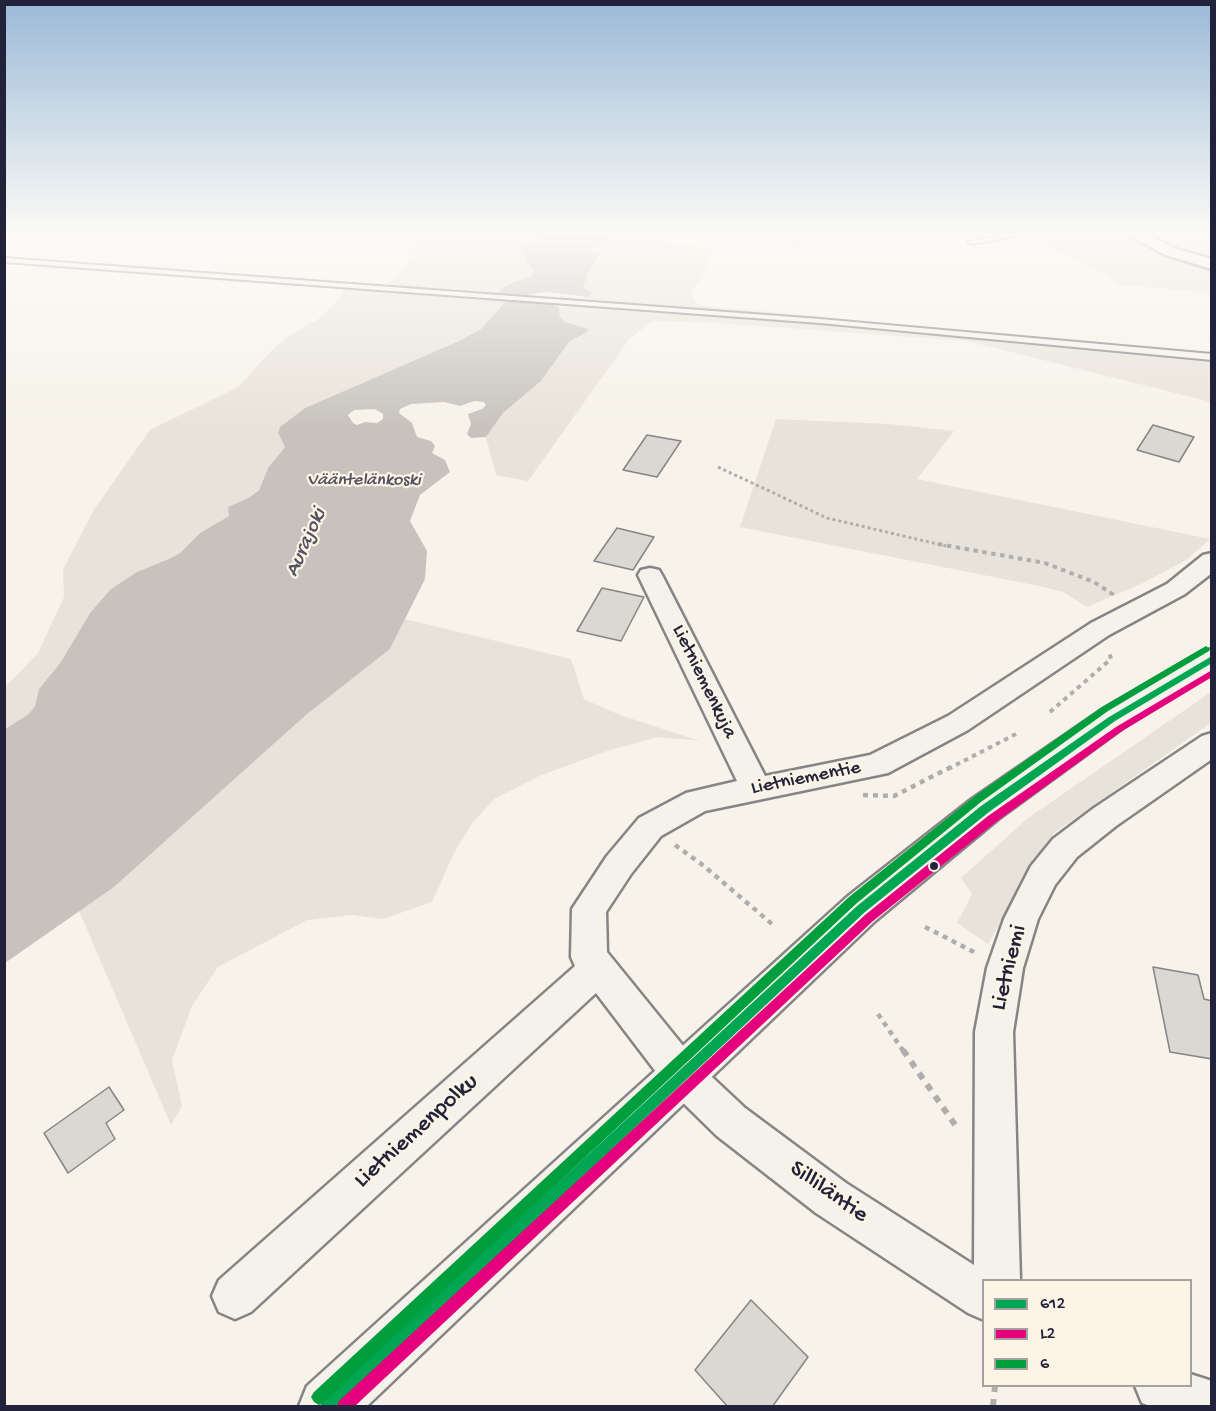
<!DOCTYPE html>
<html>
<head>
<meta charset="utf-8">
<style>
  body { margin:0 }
  #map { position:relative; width:1216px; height:1411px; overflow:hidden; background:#f7f3ea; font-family:"Gochi Hand",sans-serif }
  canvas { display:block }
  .frame { position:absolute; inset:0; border:6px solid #22223b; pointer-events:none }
  .legend { position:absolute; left:982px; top:1279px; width:210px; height:108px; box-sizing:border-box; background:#fcf5e5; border:2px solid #a5a1a1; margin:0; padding:8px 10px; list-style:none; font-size:18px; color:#22223b }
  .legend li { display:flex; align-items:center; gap:12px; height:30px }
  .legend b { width:30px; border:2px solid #a5a1a1 }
</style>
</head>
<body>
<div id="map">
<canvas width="1216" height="1411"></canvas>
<div class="frame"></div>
<ul class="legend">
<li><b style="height:8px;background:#00a651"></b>612</li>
<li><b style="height:8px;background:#e5007d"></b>L2</li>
<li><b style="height:8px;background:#009e3d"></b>6</li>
</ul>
</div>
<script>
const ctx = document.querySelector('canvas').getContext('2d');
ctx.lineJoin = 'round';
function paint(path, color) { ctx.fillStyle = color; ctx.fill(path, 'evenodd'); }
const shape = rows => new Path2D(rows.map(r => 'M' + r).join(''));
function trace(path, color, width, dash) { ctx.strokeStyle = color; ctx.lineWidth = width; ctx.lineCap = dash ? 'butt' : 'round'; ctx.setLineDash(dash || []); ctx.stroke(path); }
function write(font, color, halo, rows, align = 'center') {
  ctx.font = font + ' "Gochi Hand",sans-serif'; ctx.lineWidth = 4.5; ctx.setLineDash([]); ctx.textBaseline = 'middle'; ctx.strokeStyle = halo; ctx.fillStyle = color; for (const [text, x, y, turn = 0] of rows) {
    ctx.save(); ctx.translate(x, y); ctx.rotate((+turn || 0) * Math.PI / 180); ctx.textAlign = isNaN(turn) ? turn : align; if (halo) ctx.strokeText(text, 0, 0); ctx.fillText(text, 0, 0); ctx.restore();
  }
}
const green = shape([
  [426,231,520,231,532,235,537,238,525,260,534,272,531,277,524,280,481,329,459,341,305,408,280,427,278,433,285,447,268,468,259,489,250,497,228,507,229,516,200,533,180,553,171,558,137,572,90,613,62,662,39,689,35,706,29,715,5,729,5,687,38,653,64,597,63,570,93,511,150,430,238,387,274,348,292,334,320,318,339,300,345,287,381,289,402,272],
  [725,231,830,231,796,246],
  [1035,231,1211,231,1211,293,1121,285,1027,233],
  [608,237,712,247,708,266,691,295,695,302,705,306,970,331,969,336,1211,361,1211,402,967,341,715,323,653,321,630,338,620,352,528,481,496,475,486,437,503,413,541,381,569,342,587,332,589,329,565,322,560,317,559,308,551,304,562,295,581,298,592,293,583,287,589,271,600,258,601,254,594,253,596,247,605,244],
  [776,419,889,424,954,431,917,479,1210,539,1186,560,1143,583,1087,607,1063,592,1039,586,740,527],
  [405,619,571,659,584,699,620,715,700,741,658,737,607,751,539,776,494,799,471,825,454,853,432,902,383,919,352,915,307,920,218,967,192,1006,172,1060,182,1106,171,1125,79,911,114,887,306,715,390,649],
  [1211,692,1211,723,1054,833,988,944,957,923,972,894,961,878,1028,818]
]);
const water = shape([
  [520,231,612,231,605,244,589,250,601,254,589,271,583,287,592,293,589,297,546,292,527,295,526,299,529,301,551,304,559,308,560,317,565,322,589,329,587,332,569,342,541,381,503,413,486,437,471,438,467,434,471,424,468,414,482,409,486,405,484,402,474,401,460,406,444,402,411,404,400,409,399,413,412,423,417,437,431,441,435,446,432,453,445,460,450,472,420,495,410,521,427,551,425,579,390,649,306,715,114,887,5,963,5,729,29,714,35,706,39,689,61,662,90,613,111,589,137,572,171,558,180,553,200,533,229,516,228,507,250,497,259,490,268,468,285,447,278,433,280,427,305,408,459,341,481,329,506,301,500,297,500,290,512,283,531,277,534,272,525,260,523,252,524,246,537,237],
  [375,409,383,414,383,419,377,423,365,422,357,425,353,423,348,415,354,410]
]);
const building = shape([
  [1153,425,1194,437,1179,462,1137,450,1153,425],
  [647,435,681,441,657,477,623,470,647,435],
  [617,528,654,537,633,570,594,561,617,528],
  [602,588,644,597,621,641,577,631,602,588],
  [1153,967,1198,975,1204,999,1212,1001,1212,1059,1170,1052,1153,967],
  [109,1087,124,1110,106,1123,115,1139,68,1173,44,1133,109,1087],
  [751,1300,808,1357,772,1407,728,1407,695,1370,751,1300]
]);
const pathFar3 = shape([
  [718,467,827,518,946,546]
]);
const pathFar2 = shape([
  [938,544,1045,563,1094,582,1114,595],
  [1050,712,1111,659,1109,651],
  [948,769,1016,734]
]);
const pathFar1 = shape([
  [863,795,894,796,951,767],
  [675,845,704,866,772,924],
  [925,927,978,954],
  [878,1014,904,1052]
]);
const path = shape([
  [903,1050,958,1129],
  [993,1406,995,1386]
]);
const service = shape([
  [1024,231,1042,231,972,244,968,242,1024,231],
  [4,258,820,319,1212,354,1212,360,820,323,4,262,4,258]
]);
const minor = shape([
  [1121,231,1141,231,1176,249,1212,259,1212,269,1166,255,1121,231],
  [1212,553,1212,573,1185,594,1109,635,968,730,888,773,705,811,661,836,631,874,606,912,607,952,697,1063,745,1108,846,1183,974,1265,975,1032,987,968,1004,919,1031,866,1053,839,1094,808,1202,736,1212,733,1212,759,1116,826,1077,857,1055,885,1038,919,1023,968,1013,1032,1020,1280,984,1280,984,1320,968,1313,816,1213,717,1136,669,1089,596,993,251,1312,235,1319,219,1312,212,1296,219,1280,575,966,571,957,572,909,607,856,639,818,686,793,737,781,638,575,641,570,650,568,659,570,662,575,765,776,870,755,948,716,1091,623,1167,584,1203,555,1212,553],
  [1190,1374,1212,1381,1212,1406,1150,1406,1142,1403,1135,1386,1190,1386,1190,1374]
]);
const trunk = shape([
  [1212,649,1212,673,1124,727,998,819,875,921,367,1406,299,1406,307,1386,847,897,972,799,1100,711,1201,652,1212,649]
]);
const bus1 = shape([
  [1212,656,1212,663,1115,721,989,812,865,912,338,1406,320,1406,322,1401,857,906,981,806,1109,717,1212,656]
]);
const bus2 = shape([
  [1212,670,1212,677,1122,731,996,822,873,921,355,1406,337,1406,339,1401,865,915,988,816,1116,727,1212,670]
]);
const bus3 = shape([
  [1206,646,1210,649,1209,651,1108,711,981,802,857,903,324,1402,319,1405,314,1402,311,1397,314,1392,849,897,975,796,1102,707,1206,646]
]);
const markers = [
  [934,866,5,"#22223b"]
];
const farWaternames = [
  ["Vääntelänkoski",364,481]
];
const streetNames = [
  ["Lietniemenkuja",703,682,64],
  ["Lietniementie",806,779,-11]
];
const waterNames = [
  ["Aurajoki",307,543,-66]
];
const nearStreetnames = [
  ["Lietniemi",1010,968,-76],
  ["Lietniemenpolku",417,1132,-42],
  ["Silliläntie",828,1193,35]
];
paint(green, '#e8e3da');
paint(water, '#c7c2be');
paint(building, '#dad8d2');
trace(building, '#868485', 1.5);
trace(service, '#868485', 4);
trace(minor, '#868485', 5);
trace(trunk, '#868485', 5);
trace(pathFar3, '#b0aead', 3, [3, 3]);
trace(pathFar2, '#b0aead', 4, [4.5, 4.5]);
trace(pathFar1, '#b0aead', 4.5, [5, 5]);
trace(path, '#b0aead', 6, [7, 7]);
paint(service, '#f5f2ec');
paint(minor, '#f5f2ec');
paint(trunk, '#f5f2ec');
paint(bus1, '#00a651');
paint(bus2, '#e5007d');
paint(bus3, '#009e3d');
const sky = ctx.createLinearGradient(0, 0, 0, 429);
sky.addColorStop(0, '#9bbad7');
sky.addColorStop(0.54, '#fbfaf6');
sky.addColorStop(1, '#fbfaf600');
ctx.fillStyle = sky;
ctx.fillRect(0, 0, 1216, 429);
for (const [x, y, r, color] of markers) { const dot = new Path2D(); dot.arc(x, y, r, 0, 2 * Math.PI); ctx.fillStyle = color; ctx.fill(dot); trace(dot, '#fcf5e5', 2); }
write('italic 18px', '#545362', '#fcf5e5', farWaternames);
write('20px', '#22223b', '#fcf5e5', streetNames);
write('italic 21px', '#545362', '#fcf5e5', waterNames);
write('24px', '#22223b', '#fcf5e5', nearStreetnames);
</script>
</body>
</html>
